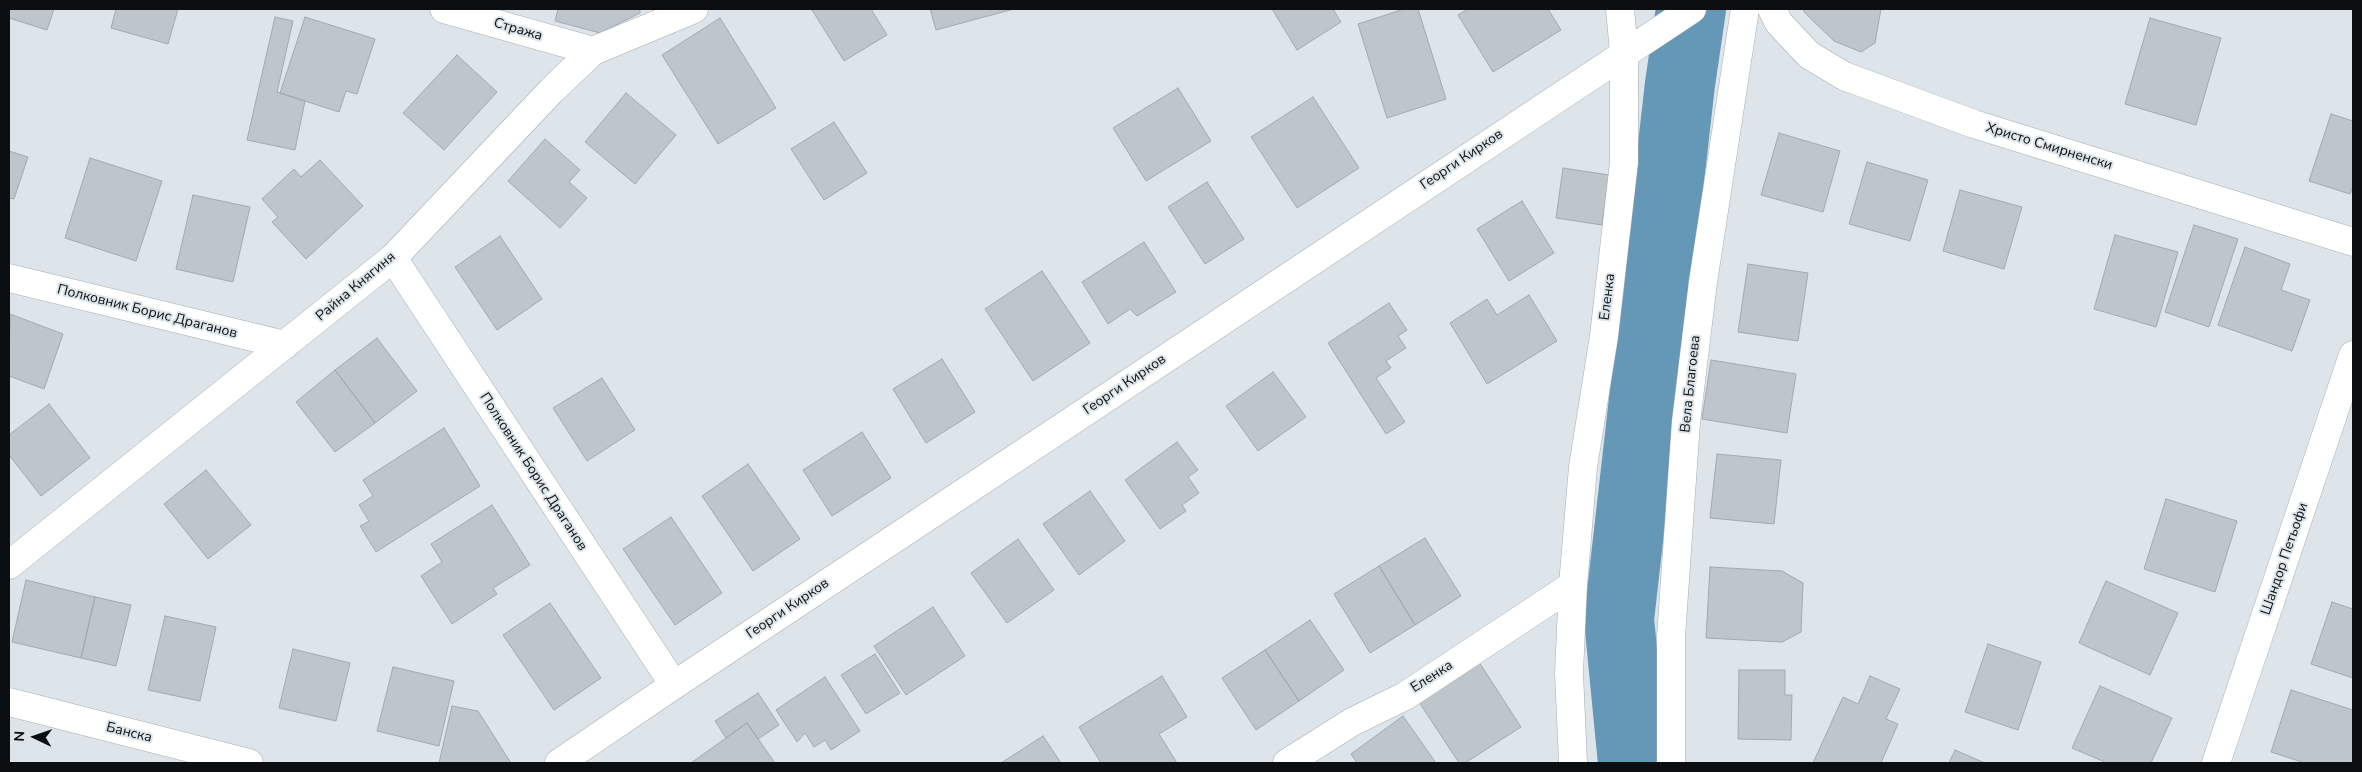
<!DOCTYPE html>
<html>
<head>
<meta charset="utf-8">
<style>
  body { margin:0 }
  #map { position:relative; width:2362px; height:772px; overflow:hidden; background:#dde5ea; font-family:"Nunito Sans",sans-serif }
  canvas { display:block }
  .frame { position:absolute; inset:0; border:10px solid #0c0f11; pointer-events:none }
  .north { position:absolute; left:10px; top:712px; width:50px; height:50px; -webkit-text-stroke:4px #dde5ea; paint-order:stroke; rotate:273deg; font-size:14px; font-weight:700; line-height:20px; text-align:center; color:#0c0f11 }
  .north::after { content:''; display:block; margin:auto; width:18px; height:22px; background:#0c0f11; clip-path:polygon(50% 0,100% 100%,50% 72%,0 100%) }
</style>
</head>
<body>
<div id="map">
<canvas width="2362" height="772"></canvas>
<div class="frame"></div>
<div class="north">N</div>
</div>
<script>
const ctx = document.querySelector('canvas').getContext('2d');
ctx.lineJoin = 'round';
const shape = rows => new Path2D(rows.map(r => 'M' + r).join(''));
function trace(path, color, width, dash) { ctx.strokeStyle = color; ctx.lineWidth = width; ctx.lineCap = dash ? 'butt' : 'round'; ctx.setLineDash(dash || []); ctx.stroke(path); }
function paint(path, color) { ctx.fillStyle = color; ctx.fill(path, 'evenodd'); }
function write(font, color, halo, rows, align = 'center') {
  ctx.font = font + ' "Nunito Sans",sans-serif'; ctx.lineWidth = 4; ctx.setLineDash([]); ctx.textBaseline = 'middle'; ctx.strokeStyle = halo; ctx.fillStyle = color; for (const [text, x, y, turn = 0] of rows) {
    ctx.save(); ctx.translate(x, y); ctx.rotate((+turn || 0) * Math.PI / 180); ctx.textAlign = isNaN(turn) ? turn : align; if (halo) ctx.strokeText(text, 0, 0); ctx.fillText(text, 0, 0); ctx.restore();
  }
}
const river = shape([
  [1633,763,1619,619,1680,84,1691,9]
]);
const building = shape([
  [9,9,54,9,47,30,9,18,9,9],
  [116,9,178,9,168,44,111,28,116,9],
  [558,9,640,9,640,13,600,33,555,21,558,9],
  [813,9,871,9,887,35,844,61,812,10,813,9],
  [930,9,1014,9,936,30,930,9],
  [1272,9,1333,9,1341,22,1297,50,1272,9],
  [1404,9,1418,9,1446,99,1387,118,1358,24,1404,9],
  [1468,9,1548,9,1561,30,1493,72,1458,15,1468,9],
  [1803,9,1881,9,1875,43,1861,52,1834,41,1805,13,1803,9],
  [275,17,293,21,277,92,305,101,295,150,247,140,275,17],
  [305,17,375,39,357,94,346,91,339,112,280,93,305,17],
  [720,18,776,108,718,144,662,55,720,18],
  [2150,18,2221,38,2196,125,2125,104,2150,18],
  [457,55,497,92,444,150,403,113,457,55],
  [1178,88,1211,141,1146,181,1113,128,1178,88],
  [626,93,676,135,635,184,585,142,626,93],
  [1313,97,1359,168,1297,208,1251,137,1313,97],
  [2331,114,2353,121,2353,186,2350,194,2309,181,2331,114],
  [834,122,867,173,824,200,791,149,834,122],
  [1779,133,1840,151,1823,212,1761,195,1779,133],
  [545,139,580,170,569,182,587,198,560,228,508,181,545,139],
  [9,151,28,157,14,199,9,198,9,151],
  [90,158,162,181,136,261,65,238,90,158],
  [320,160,363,206,306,259,272,222,278,217,262,199,294,169,301,177,320,160],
  [1867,162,1928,180,1910,241,1849,224,1867,162],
  [1563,168,1609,175,1602,225,1556,218,1563,168],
  [1207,182,1244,239,1205,264,1168,207,1207,182],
  [1960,190,2022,207,2004,269,1943,251,1960,190],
  [193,195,250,207,233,282,176,269,193,195],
  [1522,201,1554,253,1509,281,1477,229,1522,201],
  [2194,225,2238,239,2209,327,2165,312,2194,225],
  [2115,235,2178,252,2156,327,2094,309,2115,235],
  [500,236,542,299,497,330,455,267,500,236],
  [1144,242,1176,292,1137,316,1130,309,1108,324,1082,282,1144,242],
  [2245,247,2290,264,2281,290,2310,300,2292,351,2218,325,2245,247],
  [1748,264,1808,273,1798,341,1738,332,1748,264],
  [1042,271,1090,343,1033,381,985,309,1042,271],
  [1529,295,1557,341,1487,384,1450,323,1487,299,1497,315,1529,295],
  [1389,303,1407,330,1398,336,1406,348,1386,361,1391,368,1376,378,1405,422,1386,434,1328,343,1389,303],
  [10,314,63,334,44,389,9,376,10,314],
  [377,338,417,391,375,423,335,370,377,338],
  [942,359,975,412,926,443,893,389,942,359],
  [1711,360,1796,374,1787,433,1702,419,1711,360],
  [335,370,375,423,335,452,296,402,335,370],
  [1273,372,1306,417,1258,451,1226,406,1273,372],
  [602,378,635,430,587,461,553,408,602,378],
  [49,404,90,458,41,496,9,455,9,435,49,404],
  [444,428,480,486,376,552,360,526,369,521,359,505,373,496,363,480,444,428],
  [862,432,891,478,832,516,803,470,862,432],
  [1177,442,1198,470,1188,477,1199,493,1182,505,1186,511,1160,529,1125,480,1177,442],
  [1717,454,1781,460,1774,524,1710,518,1717,454],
  [748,464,800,539,753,571,702,496,748,464],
  [206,470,251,525,208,559,164,504,206,470],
  [1090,491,1125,541,1079,575,1043,524,1090,491],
  [2166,499,2237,521,2215,592,2144,569,2166,499],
  [492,505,530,565,493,588,497,594,452,624,421,576,442,562,431,544,492,505],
  [671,517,722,593,675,625,623,549,671,517],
  [1425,538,1461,596,1415,625,1379,566,1425,538],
  [1018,539,1054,590,1007,623,971,573,1018,539],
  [1379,566,1415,625,1370,653,1334,594,1379,566],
  [1710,567,1782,571,1803,583,1801,632,1782,642,1706,638,1710,567],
  [26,580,95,597,81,658,12,642,26,580],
  [2106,581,2178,613,2150,675,2079,643,2106,581],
  [95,597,131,605,116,666,81,658,95,597],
  [2332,602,2353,609,2353,678,2311,664,2332,602],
  [550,603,601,678,554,710,503,635,550,603],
  [933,607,965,656,906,695,874,646,933,607],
  [165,616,216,627,200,701,148,690,165,616],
  [1310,620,1344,670,1299,701,1265,650,1310,620],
  [1988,644,2041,662,2018,730,1965,712,1988,644],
  [293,649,350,663,336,721,279,708,293,649],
  [1265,650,1299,701,1256,730,1222,678,1265,650],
  [875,654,900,693,866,714,841,675,875,654],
  [1477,659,1521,727,1465,763,1459,763,1417,699,1477,659],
  [393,667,454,681,439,746,377,731,393,667],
  [1739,670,1785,670,1785,695,1792,695,1791,740,1738,739,1739,670],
  [1162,676,1187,717,1159,734,1177,763,1101,763,1079,727,1162,676],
  [1870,676,1900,689,1886,719,1898,724,1881,763,1813,763,1843,697,1858,704,1870,676],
  [825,677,860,731,831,750,825,740,814,747,805,733,797,742,776,710,825,677],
  [2100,686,2172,718,2151,763,2107,763,2072,748,2100,686],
  [2291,690,2353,710,2353,763,2305,763,2271,752,2291,690],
  [758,693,779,725,758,739,747,723,726,738,715,721,758,693],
  [452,706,478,711,511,763,439,763,452,706],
  [1403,716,1436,763,1357,763,1351,754,1403,716],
  [747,723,775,763,691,763,747,723],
  [1043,736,1061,763,1001,763,1043,736],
  [1955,750,1985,763,1949,763,1955,750]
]);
const minor = shape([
  [444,9,593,51],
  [1772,9,1779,23,1809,55,1844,76,1974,124,2353,242],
  [393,258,674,685],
  [9,278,285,345],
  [9,565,393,258,552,90,593,51,694,9],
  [9,702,249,763],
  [559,763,674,685,1692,9],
  [1287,763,1352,722,1405,696,1573,585],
  [1573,763,1569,673,1573,585,1583,467,1604,336,1624,162,1624,52,1620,9],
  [1671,763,1671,637,1686,422,1703,282,1745,9],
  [2216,763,2353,355]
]);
const streetNames = [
  ["Стража",518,30,16],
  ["Христо Смирненски",2049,147,17],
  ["Георги Кирков",1462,160,-34],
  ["Райна Княгиня",356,287,-40],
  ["Еленка",1608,297,-83],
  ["Полковник Борис Драганов",147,312,14],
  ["Вела Благоева",1691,384,-84],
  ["Георги Кирков",1125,385,-34],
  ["Полковник Борис Драганов",533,472,57],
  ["Шандор Петьофи",2285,559,-71],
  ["Георги Кирков",788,609,-34],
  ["Еленка",1432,677,-33],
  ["Банска",129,733,14]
];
trace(river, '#6498b6', 70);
paint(building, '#bec6cb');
trace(building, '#a2a9ae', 1);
trace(minor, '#a6adb2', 29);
trace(minor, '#fff', 28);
write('14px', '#0c0f11', '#dde5ea', streetNames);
</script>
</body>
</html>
